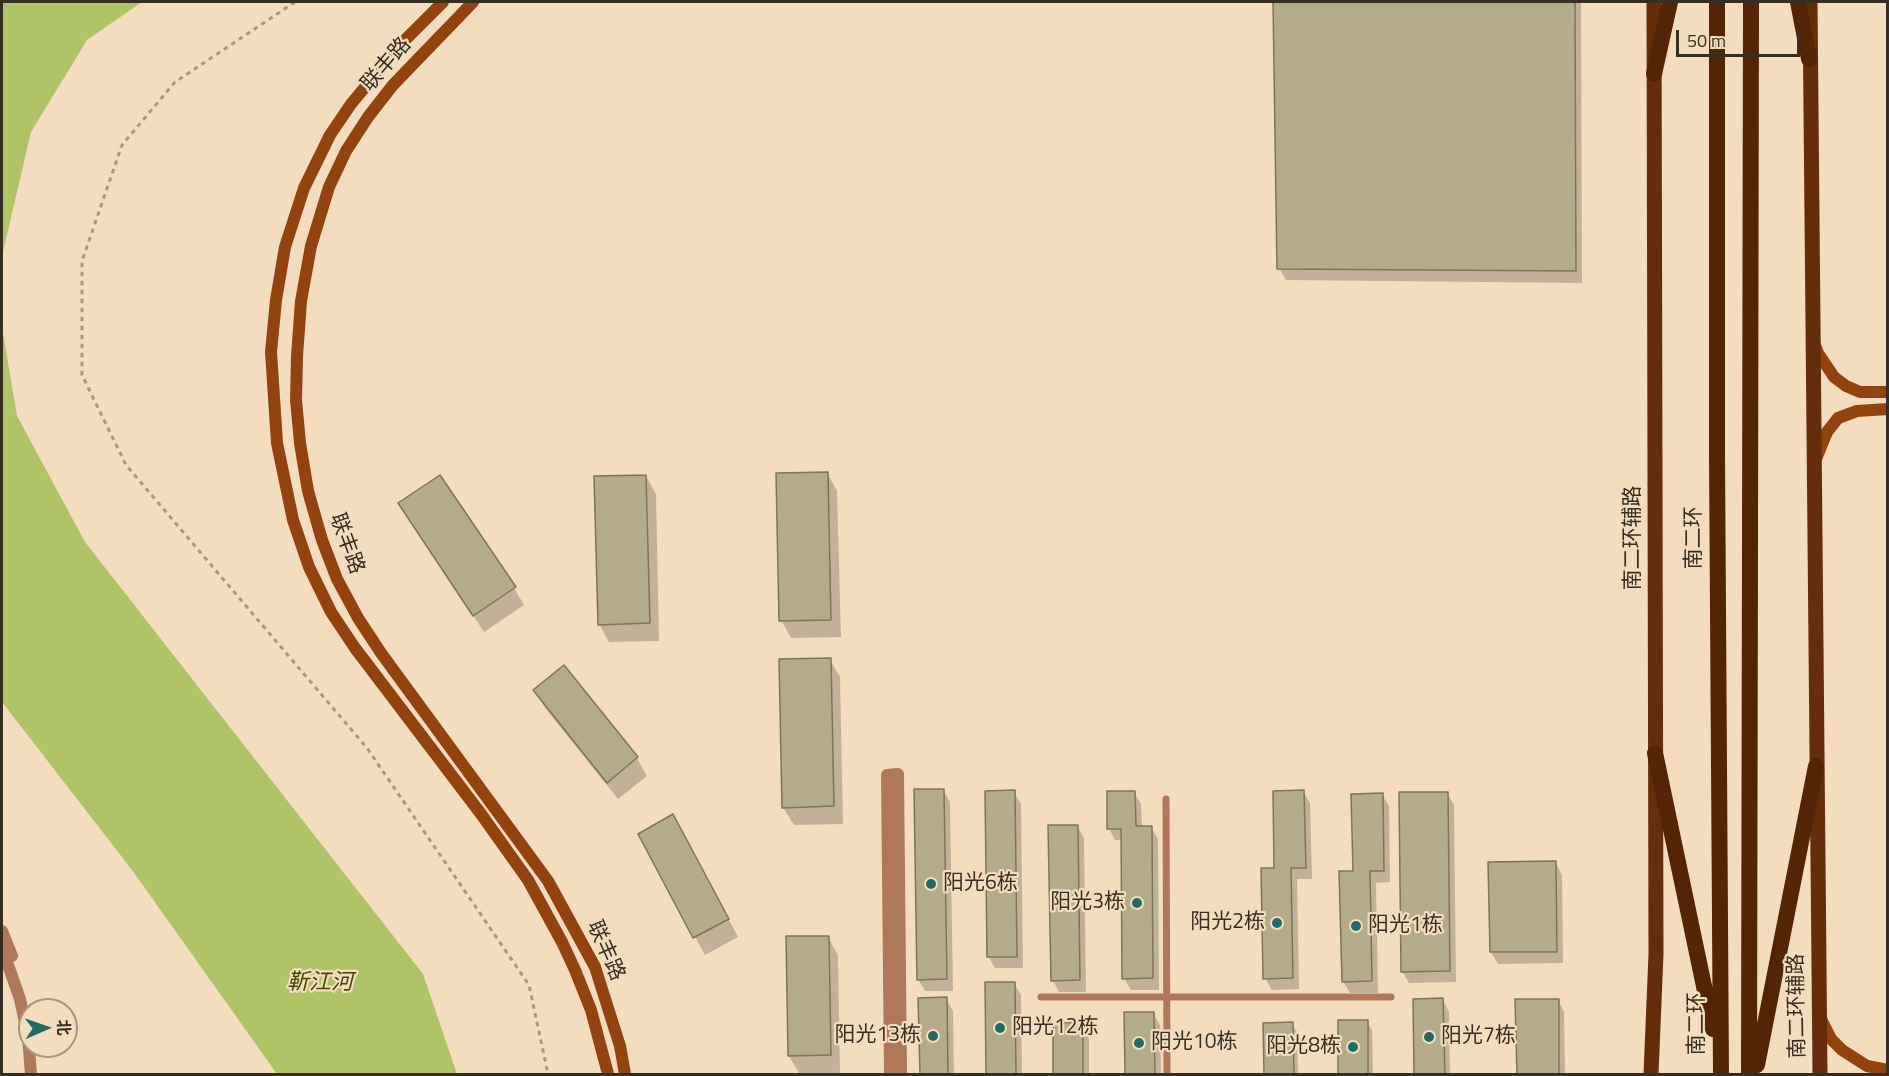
<!DOCTYPE html>
<html>
<head>
<meta charset="utf-8">
<style>
  body { margin:0 }
  #map { position:relative; width:1889px; height:1076px; overflow:hidden; background:#f4dcbf; font-family:"Titillium Web","Noto Sans SC",sans-serif }
  canvas { display:block }
  .frame { position:absolute; inset:0; border:3px solid #372e23; pointer-events:none }
  .north { position:absolute; left:18px; top:998px; width:60px; height:60px; box-sizing:border-box; background:#f4dcbf; border:2px solid #a89681; border-radius:50%; rotate:88deg; font-size:16px; font-weight:700; line-height:24px; text-align:center; color:#372e23 }
  .north::after { content:''; display:block; margin:auto; width:21px; height:27px; background:#216b67; clip-path:polygon(50% 0,100% 100%,50% 72%,0 100%) }
  .scale { position:absolute; left:1676px; top:30px; width:124px; height:27px; box-sizing:border-box; border:3px solid #372e23; border-top:0; padding-left:8px; font-size:18px; line-height:21px; white-space:nowrap; color:#372e23; -webkit-text-stroke:4px #f4dcbf; paint-order:stroke }
</style>
</head>
<body>
<div id="map">
<canvas width="1889" height="1076"></canvas>
<div class="frame"></div>
<div class="north">北</div>
<div class="scale">50 m</div>
</div>
<script>
const ctx = document.querySelector('canvas').getContext('2d');
ctx.lineJoin = 'round';
function paint(path, color) { ctx.fillStyle = color; ctx.fill(path, 'evenodd'); }
const shape = rows => new Path2D(rows.map(r => 'M' + r).join(''));
function trace(path, color, width, dash) { ctx.strokeStyle = color; ctx.lineWidth = width; ctx.lineCap = dash ? 'butt' : 'round'; ctx.setLineDash(dash || []); ctx.stroke(path); }
function write(font, color, halo, rows, align = 'center') {
  ctx.font = font + ' "Titillium Web","Noto Sans SC",sans-serif'; ctx.lineWidth = 4.5; ctx.setLineDash([]); ctx.textBaseline = 'middle'; ctx.strokeStyle = halo; ctx.fillStyle = color; for (const [text, x, y, turn = 0] of rows) {
    ctx.save(); ctx.translate(x, y); ctx.rotate((+turn || 0) * Math.PI / 180); ctx.textAlign = isNaN(turn) ? turn : align; if (halo) ctx.strokeText(text, 0, 0); ctx.fillText(text, 0, 0); ctx.restore();
  }
}
const water = shape([
  [2,2,142,2,87,40,31,132,2,256],
  [2,327,17,416,85,542,423,974,457,1074,277,1074,132,870,2,702]
]);
const shadow = shape([
  [1274,2,1581,2,1582,283,1286,280,1279,268],
  [827,473,837,491,841,637,791,638,781,620],
  [646,476,656,494,659,641,609,642,599,624],
  [400,504,514,588,524,605,484,632],
  [830,660,840,677,843,824,794,825,783,807],
  [564,667,637,758,647,776,618,799,545,708,535,691],
  [943,790,950,802,953,991,925,991,918,979],
  [1303,791,1310,803,1312,879,1297,879,1299,989,1272,990,1265,978,1276,869],
  [1014,792,1021,804,1023,968,995,968,989,957],
  [1134,792,1141,804,1142,827,1151,827,1158,839,1159,990,1131,990,1124,978,1123,840,1115,840,1109,828],
  [1447,793,1454,805,1456,982,1409,983,1402,971],
  [1382,795,1389,806,1390,882,1376,883,1378,993,1350,993,1343,981,1354,872],
  [1077,826,1084,838,1086,992,1059,992,1053,980],
  [640,834,683,834,738,937,705,955],
  [1556,863,1562,875,1563,963,1498,964,1491,952],
  [828,937,838,955,840,1073,799,1073,789,1056],
  [1014,983,1021,995,1022,1074,987,1074,987,984],
  [920,999,946,999,953,1011,954,1074,921,1074],
  [1415,1000,1443,1000,1449,1012,1450,1074,1416,1074],
  [1558,1000,1564,1012,1565,1074,1518,1074,1517,1001],
  [1125,1013,1153,1013,1160,1025,1161,1074,1126,1074],
  [1339,1022,1367,1022,1372,1030,1373,1074,1340,1074],
  [1054,1024,1082,1024,1089,1036,1089,1074,1055,1074],
  [1264,1024,1292,1024,1297,1032,1298,1074,1265,1074]
]);
const building = shape([
  [1273,2,1575,2,1576,271,1277,269,1273,2],
  [828,472,831,620,779,621,776,473,828,472],
  [440,475,516,587,473,616,398,503,440,475],
  [646,475,650,623,598,625,594,476,646,475],
  [831,658,834,806,782,808,779,659,831,658],
  [564,665,638,757,607,783,533,690,564,665],
  [914,789,944,789,947,979,917,980,914,789],
  [1015,790,1017,957,987,957,985,791,1015,790],
  [1304,790,1306,868,1291,868,1293,978,1263,979,1261,868,1274,868,1273,791,1304,790],
  [1107,791,1135,791,1136,826,1152,826,1153,978,1122,979,1121,829,1107,829,1107,791],
  [1399,792,1448,792,1450,971,1401,972,1399,792],
  [1383,793,1384,871,1370,871,1372,981,1342,982,1339,871,1353,871,1351,794,1383,793],
  [673,814,729,919,693,938,638,834,673,814],
  [1048,825,1078,825,1080,980,1051,981,1048,825],
  [1556,861,1557,952,1490,952,1488,862,1556,861],
  [786,936,829,936,831,1055,788,1056,786,936],
  [985,982,1015,982,1016,1074,986,1074,985,982],
  [947,997,948,1074,920,1074,918,998,947,997],
  [1443,998,1445,1074,1414,1074,1413,999,1443,998],
  [1515,999,1559,999,1559,1074,1517,1074,1515,999],
  [1124,1012,1154,1012,1155,1074,1125,1074,1124,1012],
  [1338,1020,1368,1020,1368,1074,1338,1074,1338,1020],
  [1083,1022,1083,1074,1053,1074,1053,1023,1083,1022],
  [1293,1022,1294,1074,1264,1074,1263,1023,1293,1022]
]);
const path = shape([
  [295,2,175,82,122,145,82,261,82,375,126,465,367,748,529,985,548,1074]
]);
const service = shape([
  [1166,799,1167,1074],
  [1041,997,1391,997]
]);
const tertiary = shape([
  [2,931,12,956],
  [2,948,20,999,28,1037,31,1074],
  [890,1074,887,775,898,774,901,1074]
]);
const secondary = shape([
  [443,2,401,44,351,104,330,135,304,188,285,247,276,300,271,352,277,443,293,520,309,567,331,612,355,648,481,814,528,880,562,942,575,970,591,1010,608,1074],
  [473,2,393,85,368,117,346,151,329,187,311,246,301,301,297,356,296,400,300,443,308,491,322,540,337,579,358,618,381,653,548,881,595,967,620,1046,625,1074],
  [1815,345,1818,353,1834,377,1846,386,1860,392,1888,392],
  [1816,459,1827,432,1838,418,1857,411,1888,409],
  [1821,1019,1831,1039,1842,1050,1867,1066,1888,1070]
]);
const primary = shape([
  [1810,2,1820,1074],
  [1651,1074,1656,954,1654,2]
]);
const trunk = shape([
  [1717,2,1717,455,1721,1074],
  [1798,2,1809,59],
  [1654,74,1670,2],
  [1655,753,1713,1029],
  [1757,1065,1816,766],
  [1749,1074,1751,2]
]);
const markers = [
  [931,884,6,"#216b67"],
  [1137,903,6,"#216b67"],
  [1277,923,6,"#216b67"],
  [1356,926,6,"#216b67"],
  [1000,1028,6,"#216b67"],
  [933,1036,6,"#216b67"],
  [1429,1037,6,"#216b67"],
  [1139,1043,6,"#216b67"],
  [1353,1047,6,"#216b67"]
];
const streetNames = [
  ["联丰路",387,65,-49],
  ["南二环辅路",1634,538,-90],
  ["南二环",1695,538,-90],
  ["联丰路",346,544,70],
  ["联丰路",605,951,66],
  ["南二环辅路",1798,1006,-91],
  ["南二环",1698,1024,-90]
];
const poiNames = [
  ["阳光6栋",943,884],
  ["阳光3栋",1125,903,"right"],
  ["阳光2栋",1265,923,"right"],
  ["阳光1栋",1368,926],
  ["阳光12栋",1012,1028],
  ["阳光13栋",921,1036,"right"],
  ["阳光7栋",1441,1037],
  ["阳光10栋",1151,1043],
  ["阳光8栋",1341,1047,"right"]
];
const waterNames = [
  ["靳江河",320,984]
];
paint(water, '#b1c367');
paint(shadow, '#0003');
paint(building, '#b3ab8a');
trace(building, '#7d7556', 1.5);
trace(path, '#a99781', 3, [4.5, 4.5]);
trace(service, '#af785b', 7);
trace(tertiary, '#af785b', 12);
trace(secondary, '#92430e', 12);
trace(primary, '#652e0b', 15);
trace(trunk, '#542406', 16);
for (const [x, y, r, color] of markers) { const dot = new Path2D(); dot.arc(x, y, r, 0, 2 * Math.PI); ctx.fillStyle = color; ctx.fill(dot); trace(dot, '#f4dcbf', 2); }
write('21px', '#372e23', '#f4dcbf', streetNames);
write('21px', '#372e23', '#f4dcbf', poiNames, 'left');
write('italic 22px', '#3f4a00', '#f4dcbf', waterNames);
</script>
</body>
</html>
